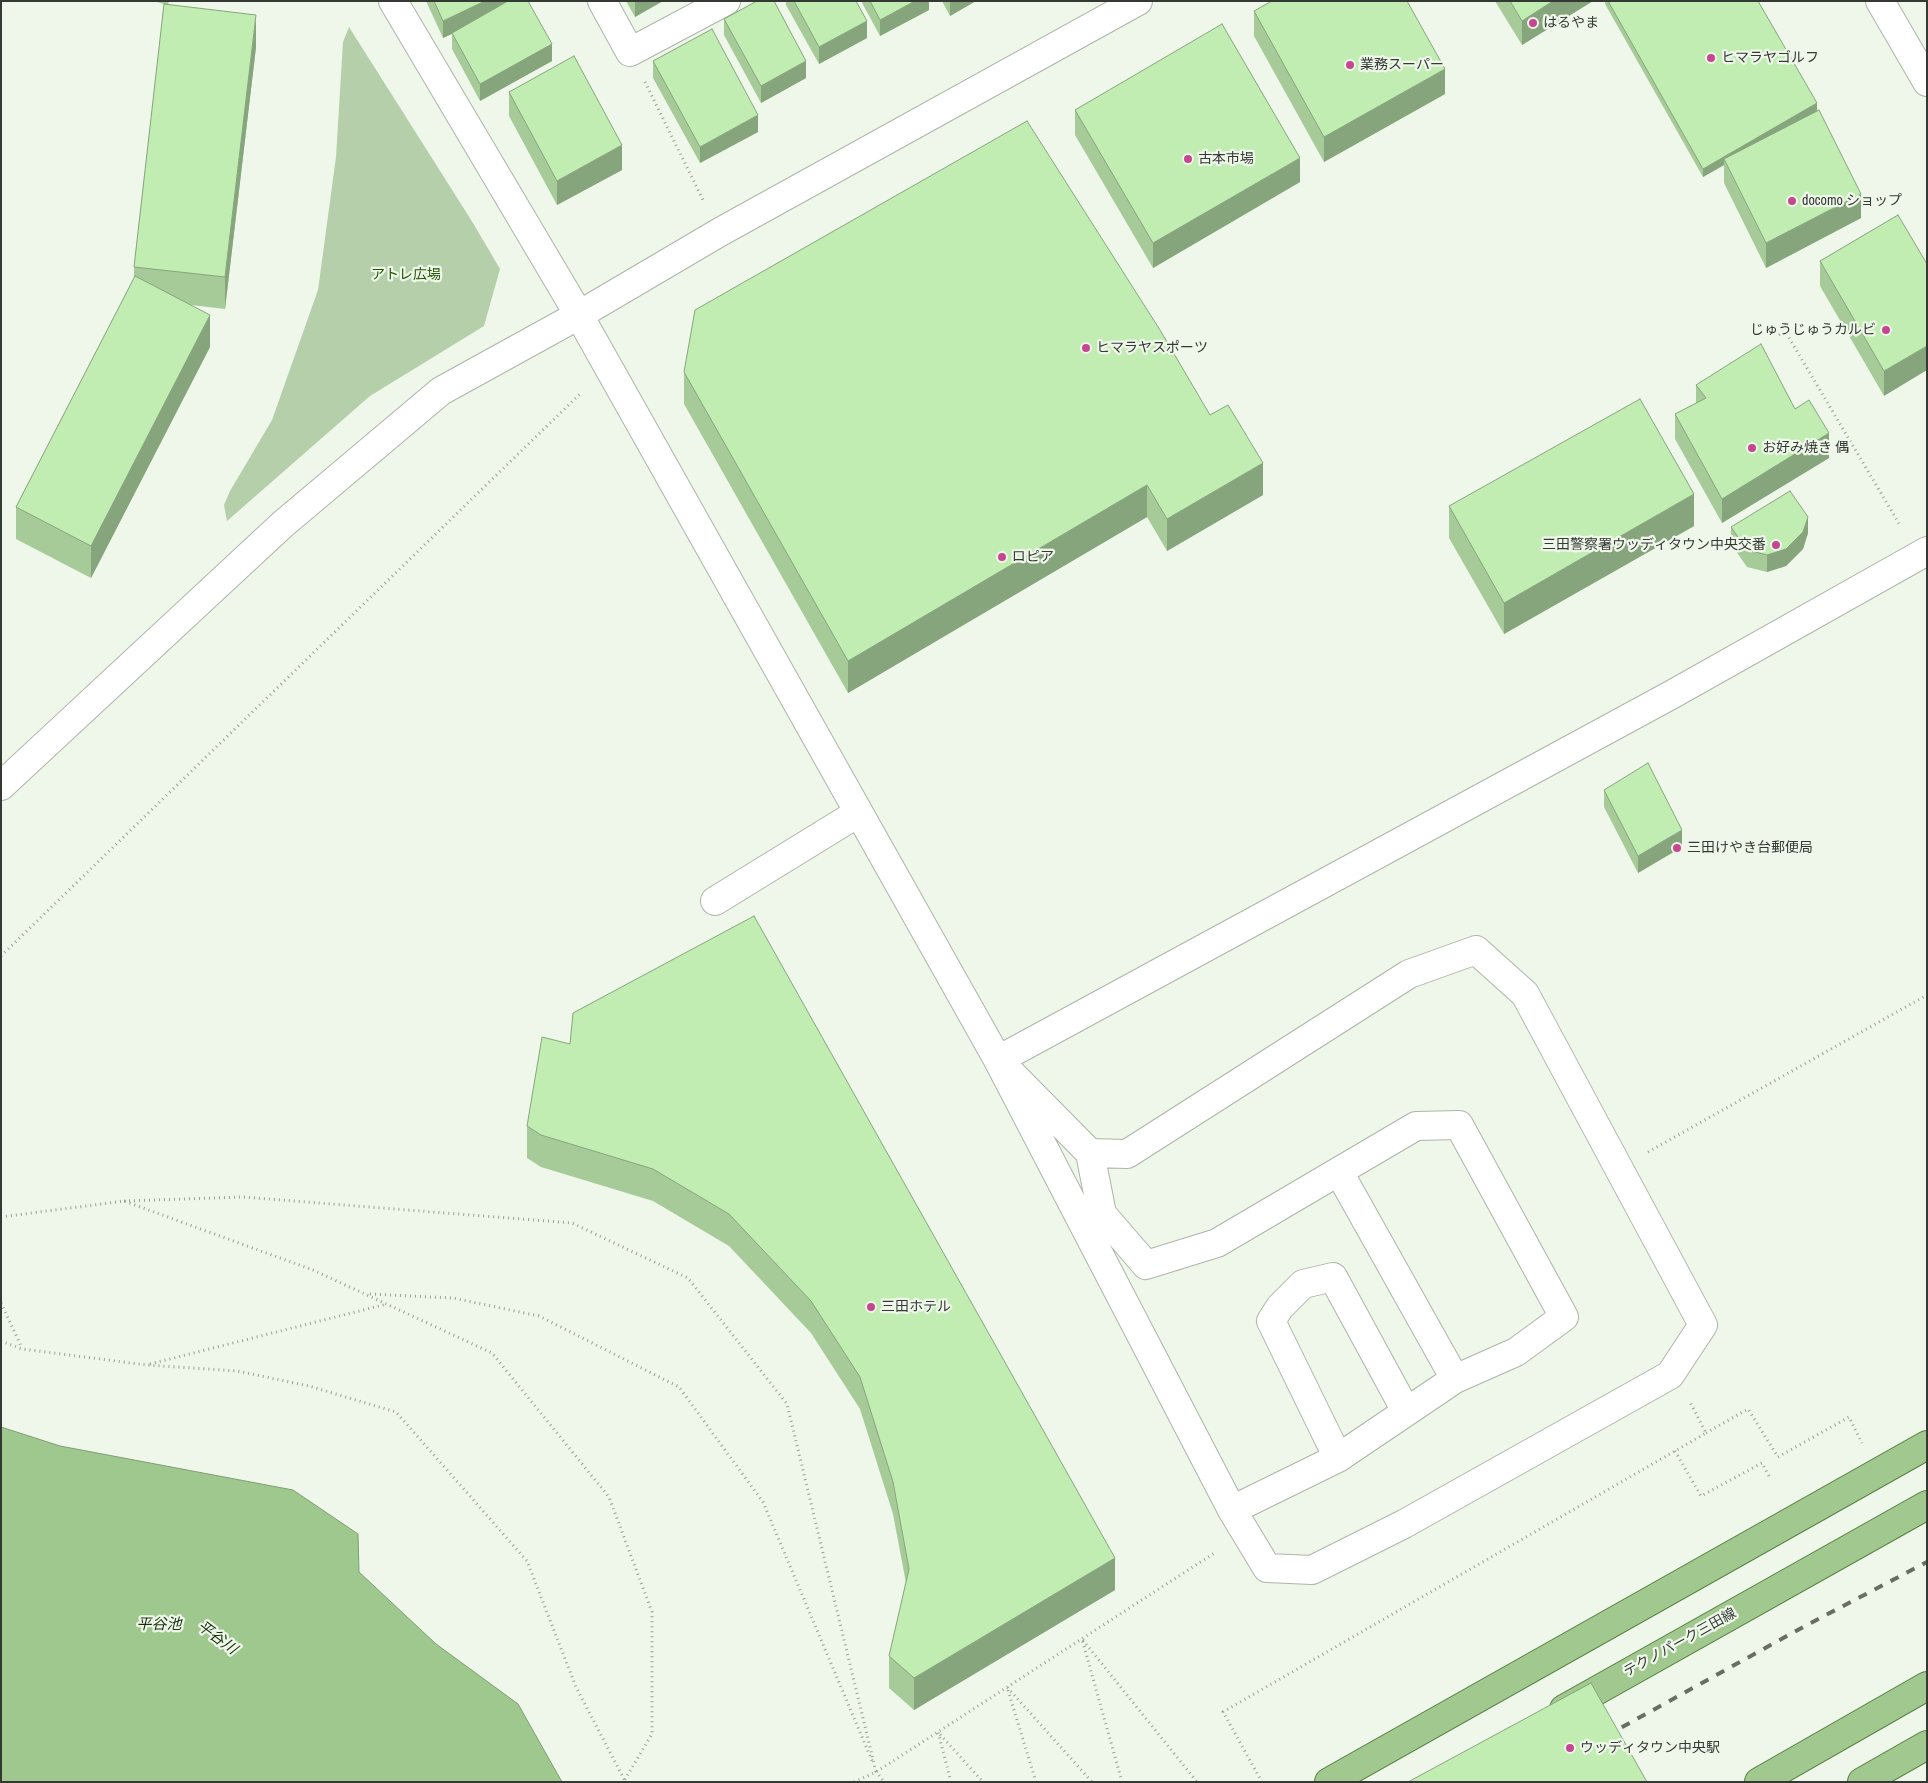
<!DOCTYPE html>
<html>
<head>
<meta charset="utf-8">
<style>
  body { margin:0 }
  #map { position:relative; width:1928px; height:1783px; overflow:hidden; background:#eef7ea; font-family:"Archivo Narrow",sans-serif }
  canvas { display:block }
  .frame { position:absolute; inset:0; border:2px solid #353934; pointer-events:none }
</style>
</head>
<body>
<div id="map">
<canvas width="1928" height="1783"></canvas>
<div class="frame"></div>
</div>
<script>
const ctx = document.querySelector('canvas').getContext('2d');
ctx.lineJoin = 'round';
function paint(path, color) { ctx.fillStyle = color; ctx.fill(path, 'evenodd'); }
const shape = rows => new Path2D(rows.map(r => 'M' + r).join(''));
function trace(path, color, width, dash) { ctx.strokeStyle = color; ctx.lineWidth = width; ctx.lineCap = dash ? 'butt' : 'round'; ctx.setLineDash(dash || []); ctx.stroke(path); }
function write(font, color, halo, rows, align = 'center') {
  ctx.font = font + ' "Archivo Narrow","Noto Sans JP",sans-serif'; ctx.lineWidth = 4.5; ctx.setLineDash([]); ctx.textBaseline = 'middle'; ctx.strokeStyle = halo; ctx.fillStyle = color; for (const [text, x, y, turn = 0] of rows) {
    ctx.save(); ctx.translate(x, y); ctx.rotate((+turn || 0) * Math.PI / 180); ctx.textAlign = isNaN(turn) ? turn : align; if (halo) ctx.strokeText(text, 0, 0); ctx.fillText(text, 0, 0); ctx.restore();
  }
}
const green = shape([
  [349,27,473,223,500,269,484,326,370,396,227,521,224,505,230,491,272,420,318,290,336,157,343,42]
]);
const water = shape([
  [1,1427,60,1446,293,1490,358,1534,359,1572,436,1644,518,1704,562,1782,1,1782,1,1427]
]);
const path = shape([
  [645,82,704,202],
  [1779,335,1785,331,1901,527],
  [1,956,582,392],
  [1648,1152,1927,995],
  [124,1201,243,1197,572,1223,688,1278,787,1404,876,1772],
  [1,1217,124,1201,313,1270,492,1353,609,1497,652,1612,652,1734,624,1781],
  [370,1294,453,1298,539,1316,679,1387,763,1502,873,1763],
  [1,1303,22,1348],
  [1,1341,22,1349,147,1365,237,1371,309,1386,396,1412,527,1561,576,1687,625,1781],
  [150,1364,387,1304],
  [1706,1433,1748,1409,1778,1457,1849,1417,1862,1443],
  [1675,1451,1701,1496,1762,1463,1769,1476],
  [876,1771,884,1782],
  [854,1782,876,1772,1216,1552],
  [951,1782,938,1732,983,1782],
  [1036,1782,1007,1687,1092,1782],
  [1122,1782,1082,1639,1197,1782],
  [1262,1782,1223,1712,1706,1433,1690,1402]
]);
const minor = shape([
  [393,1,579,315,998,1060,1671,695,1927,551],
  [602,1,630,52,726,1],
  [1880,1,1927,82],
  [1,786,283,524,441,391,579,315,720,232,1138,1],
  [715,901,858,813],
  [1476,950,1525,994,1703,1325,1670,1375,1404,1524,1312,1570,1267,1568,1232,1510,998,1060,1090,1153,1127,1154,1409,974,1476,950],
  [1090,1153,1102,1214,1146,1265,1217,1243,1416,1126,1459,1125,1564,1317,1516,1352,1455,1379,1338,1458,1232,1510],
  [1339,1172,1455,1379],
  [1338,1458,1271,1321,1280,1307,1303,1284,1333,1277,1406,1411]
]);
const major = shape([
  [1564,1709,1927,1505],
  [1329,1782,1927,1445],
  [1759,1782,1927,1686],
  [1862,1782,1927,1745]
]);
const rail = shape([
  [1606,1736,1805,1626,1927,1562]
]);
const wall = shape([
  [153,1,169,1,168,5,256,47,225,309,191,305,210,347,91,578,16,539,16,507,134,278,134,267,164,4],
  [426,1,528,1,552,61,480,101,452,49,452,34,443,38],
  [626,1,663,1,635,17],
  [786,1,856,1,867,38,819,64,786,5],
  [861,1,929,1,929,10,880,36],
  [942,1,976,1,950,16],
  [1495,1,1593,1,1522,45],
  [1605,1,1758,1,1817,111,1861,218,1766,268,1724,183,1724,165,1703,177,1605,4],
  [1254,11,1445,94,1324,162,1254,36],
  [724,19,806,78,761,103,724,35],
  [653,61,758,132,700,163,653,78],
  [509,92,622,170,557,205,509,116],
  [1075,110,1300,182,1153,268,1075,135],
  [1898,215,1884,396,1820,286,1820,261],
  [684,372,1210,415,1263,495,1167,551,1147,517,848,693,684,404],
  [1696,385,1795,409,1829,458,1722,523,1675,439,1675,414,1696,403],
  [1449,506,1694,526,1504,634,1449,538],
  [1731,527,1808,533,1803,549,1786,566,1767,572,1747,567,1731,544],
  [1604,790,1682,847,1638,873,1604,807],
  [570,1044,1115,1590,914,1710,889,1688,889,1656,906,1583,893,1514,860,1409,811,1333,729,1246,653,1201,541,1167,527,1158,527,1126]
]);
const shadedWall = shape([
  [485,1,521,1,443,38,443,21],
  [635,1,663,1,635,17],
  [915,1,929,1,929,10,880,36,880,20],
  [950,1,976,1,950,16],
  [1553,1,1593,1,1522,45,1522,21],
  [256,15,256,47,225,309,225,277],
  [867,21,867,38,819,64,819,47],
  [552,44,552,61,480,101,480,84],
  [806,61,806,78,761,103,761,86],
  [1445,69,1445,94,1324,162,1324,137],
  [1817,103,1817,112,1724,159,1724,165,1703,177,1703,169],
  [758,115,758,132,700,163,700,147],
  [622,145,622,170,557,205,557,181],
  [1300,158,1300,182,1153,268,1153,243],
  [1861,194,1861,218,1766,268,1766,243],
  [210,315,210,347,91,578,91,546],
  [1927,346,1927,370,1884,396,1884,371],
  [1829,433,1829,458,1722,523,1722,499],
  [1263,463,1263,495,1167,551,1167,519],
  [1147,485,1147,517,848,693,848,661],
  [1694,494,1694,526,1504,634,1504,603],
  [1808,517,1808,533,1803,549,1786,566,1767,572,1767,555],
  [1682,830,1682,847,1638,873,1638,856],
  [1115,1558,1115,1590,914,1710,914,1678]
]);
const building = shape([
  [434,1,485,1,443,21,434,1],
  [508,1,528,1,552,44,480,84,452,33,508,1],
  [757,1,774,1,806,61,761,86,724,19,757,1],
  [794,1,856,1,867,21,819,47,794,1],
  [870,1,915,1,880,20,870,1],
  [1272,1,1407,1,1445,69,1324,137,1254,11,1272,1],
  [1510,1,1553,1,1522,21,1510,1],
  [1608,1,1758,1,1817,103,1703,169,1608,1],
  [164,4,256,15,225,277,134,267,164,4],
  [1222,24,1300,158,1153,243,1075,110,1222,24],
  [712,29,758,115,700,147,653,61,712,29],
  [574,56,622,145,557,181,509,92,574,56],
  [1819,110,1861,194,1766,243,1724,159,1819,110],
  [1027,121,1160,330,1210,415,1228,405,1263,463,1167,519,1147,485,848,661,684,372,695,310,1027,121],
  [1898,215,1927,264,1927,346,1884,371,1820,261,1898,215],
  [135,276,210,315,91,546,16,507,135,276],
  [1761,344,1795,409,1809,400,1829,433,1722,499,1675,414,1706,398,1696,385,1761,344],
  [1640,399,1694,494,1504,603,1449,506,1640,399],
  [1790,491,1808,517,1803,532,1786,549,1767,555,1747,550,1731,527,1790,491],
  [1648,763,1682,830,1638,856,1604,790,1648,763],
  [754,916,1115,1558,914,1678,889,1656,909,1569,893,1482,860,1377,811,1301,729,1214,653,1169,541,1135,527,1126,542,1037,570,1044,573,1013,754,916],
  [1591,1683,1647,1782,1408,1782,1591,1683]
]);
const markers = [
  [1533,23,5,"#c64692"],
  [1711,58,5,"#c64692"],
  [1350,65,5,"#c64692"],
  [1188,159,5,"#c64692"],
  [1792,201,5,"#c64692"],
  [1886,330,5,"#c64692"],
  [1086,348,5,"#c64692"],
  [1752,448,5,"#c64692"],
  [1776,545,5,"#c64692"],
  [1002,557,5,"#c64692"],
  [1677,848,5,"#c64692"],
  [871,1307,5,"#c64692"],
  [1570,1748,5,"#c64692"]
];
const poiNames = [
  ["はるやま",1543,23],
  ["ヒマラヤゴルフ",1721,58],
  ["業務スーパー",1360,65],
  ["古本市場",1198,159],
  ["docomo ショップ",1802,201],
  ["じゅうじゅうカルビ",1876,330,"right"],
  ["ヒマラヤスポーツ",1096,348],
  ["お好み焼き 偶",1762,448],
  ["三田警察署ウッディタウン中央交番",1766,545,"right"],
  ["ロピア",1012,557],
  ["三田けやき台郵便局",1687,848],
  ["三田ホテル",881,1307],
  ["ウッディタウン中央駅",1580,1748]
];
const parkNames = [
  ["アトレ広場",406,275]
];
const streetNames = [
  ["テクノパーク三田線",1680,1643,-29]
];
const waterNames = [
  ["平谷池",159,1625],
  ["平谷川",217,1638,37]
];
paint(green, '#b4cfaa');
paint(water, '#9fc88f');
trace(water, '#7f9d74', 1);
trace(minor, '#acb5a9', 30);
trace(major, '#527f3f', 30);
trace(path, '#99a096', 3, [1, 4]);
trace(minor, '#fff', 28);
trace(major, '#a1c98f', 28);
trace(rail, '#686d66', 4, [9, 9]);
paint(wall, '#a6cb99');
paint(shadedWall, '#87a57d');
paint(building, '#c1ecb2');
trace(building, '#87a57d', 1);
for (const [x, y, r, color] of markers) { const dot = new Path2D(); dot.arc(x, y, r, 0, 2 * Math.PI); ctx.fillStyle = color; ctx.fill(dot); trace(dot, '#eef7ea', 2); }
write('14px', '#353934', '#eef7ea', poiNames, 'left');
write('14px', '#225502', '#eef7ea', parkNames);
write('14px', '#353934', '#eef7ea', streetNames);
write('italic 15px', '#163109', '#eef7ea', waterNames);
</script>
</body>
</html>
